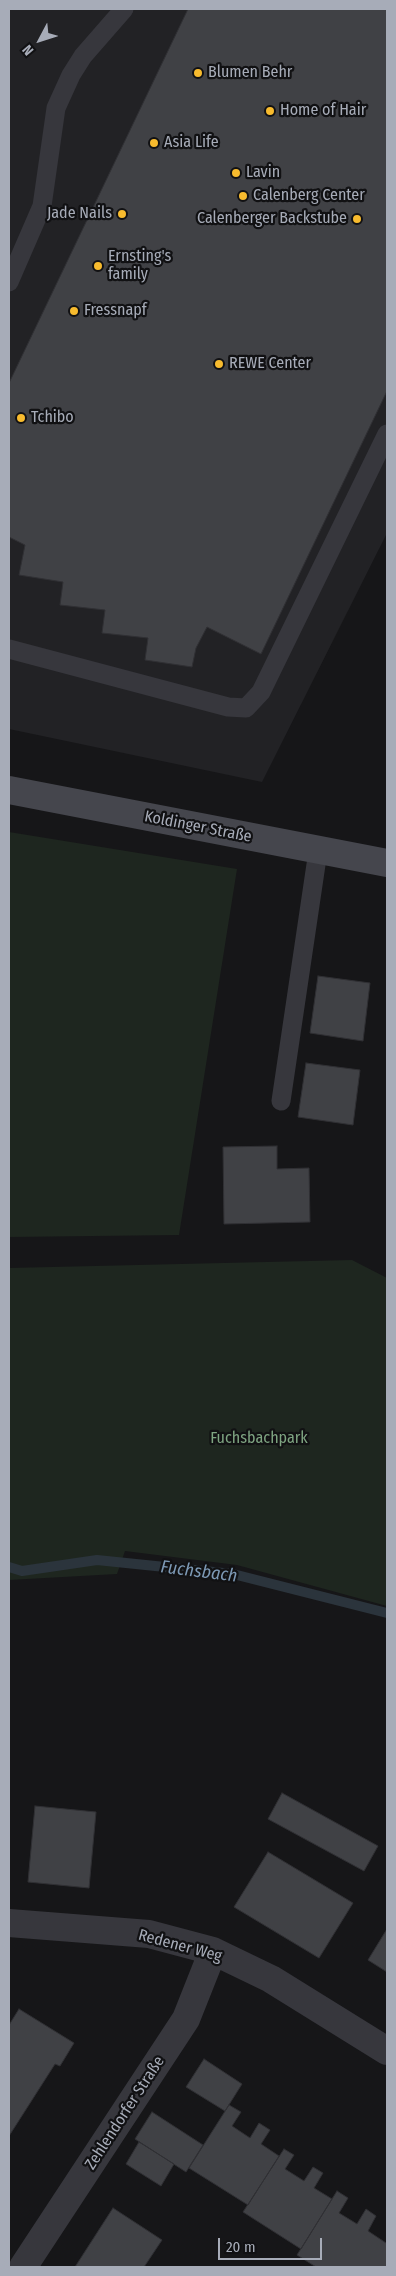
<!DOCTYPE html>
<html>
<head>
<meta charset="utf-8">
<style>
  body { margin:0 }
  #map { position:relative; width:396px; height:2276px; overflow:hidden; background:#161618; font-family:"Fira Sans Condensed",sans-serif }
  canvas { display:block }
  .frame { position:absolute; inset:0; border:10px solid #a7acb8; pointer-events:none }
  .north { position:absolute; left:15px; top:15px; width:50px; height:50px; -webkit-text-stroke:4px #111113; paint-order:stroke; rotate:230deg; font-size:14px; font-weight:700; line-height:20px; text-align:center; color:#a7acb8 }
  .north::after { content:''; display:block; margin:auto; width:18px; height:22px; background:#a7acb8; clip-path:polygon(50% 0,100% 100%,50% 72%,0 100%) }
  .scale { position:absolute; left:218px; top:2238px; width:104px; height:22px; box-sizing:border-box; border:2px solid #a7acb8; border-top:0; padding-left:6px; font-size:15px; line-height:18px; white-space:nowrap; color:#a7acb8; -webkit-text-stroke:4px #111113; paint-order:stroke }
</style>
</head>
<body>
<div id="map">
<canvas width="396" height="2276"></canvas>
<div class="frame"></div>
<div class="north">N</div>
<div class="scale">20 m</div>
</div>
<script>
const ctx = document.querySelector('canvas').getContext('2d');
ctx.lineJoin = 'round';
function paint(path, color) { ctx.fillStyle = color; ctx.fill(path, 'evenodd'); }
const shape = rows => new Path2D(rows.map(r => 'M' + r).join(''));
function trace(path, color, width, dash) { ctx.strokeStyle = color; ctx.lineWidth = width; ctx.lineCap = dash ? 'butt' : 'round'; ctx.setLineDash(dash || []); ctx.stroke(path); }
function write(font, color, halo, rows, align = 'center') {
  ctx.font = font + ' "Fira Sans Condensed",sans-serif'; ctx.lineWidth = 4.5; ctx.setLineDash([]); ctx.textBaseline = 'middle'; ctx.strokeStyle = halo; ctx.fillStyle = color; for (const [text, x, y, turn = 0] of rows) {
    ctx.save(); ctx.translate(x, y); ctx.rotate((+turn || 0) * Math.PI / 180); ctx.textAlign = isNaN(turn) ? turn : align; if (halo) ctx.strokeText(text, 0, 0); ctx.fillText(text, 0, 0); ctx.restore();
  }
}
const built = shape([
  [9,9,387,9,387,533,262,782,9,729]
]);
const green = shape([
  [9,832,237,869,179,1235,9,1237],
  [352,1260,387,1278,387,1606,237,1565,125,1551,117,1574,9,1580,9,1268]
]);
const stream = shape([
  [9,1567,22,1571,97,1560,233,1574,387,1613]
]);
const building = shape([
  [188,9,387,9,387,391,261,654,207,627,196,648,192,667,145,660,148,638,102,633,105,610,60,605,63,582,19,575,25,545,9,537,9,383,188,9],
  [318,976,370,983,363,1041,310,1033,318,976],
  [306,1063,360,1070,353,1125,298,1117,306,1063],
  [277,1146,277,1169,309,1168,310,1222,224,1224,223,1147,277,1146],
  [282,1793,378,1846,364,1871,268,1819,282,1793],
  [35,1806,96,1812,89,1888,28,1882,35,1806],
  [268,1852,353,1903,319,1958,234,1907,268,1852],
  [387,1929,387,1972,368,1960,387,1929],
  [19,2009,74,2043,60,2066,55,2064,9,2136,9,2025,19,2009],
  [204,2059,242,2084,225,2111,186,2087,204,2059],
  [229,2105,241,2112,232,2126,250,2138,259,2123,270,2130,261,2144,279,2156,248,2205,189,2168,229,2105],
  [152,2112,203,2145,186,2172,135,2139,152,2112],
  [139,2142,174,2164,161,2186,126,2164,139,2142],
  [284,2149,294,2155,285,2169,304,2181,313,2167,323,2173,314,2188,332,2199,301,2249,243,2212,284,2149],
  [337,2191,348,2198,339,2213,357,2224,366,2209,376,2216,368,2231,386,2243,387,2240,387,2267,316,2267,297,2255,337,2191],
  [113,2208,162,2240,144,2267,75,2267,113,2208]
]);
const lane = shape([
  [9,282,42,206,56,108,71,75,83,56,124,9],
  [9,649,228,707,246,708,261,692,387,434],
  [281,1101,318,851]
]);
const street = shape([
  [9,1923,149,1934,213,1951,271,1979,387,2051],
  [23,2267,186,2019,213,1951]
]);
const secondary = shape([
  [9,790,387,863]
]);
const markers = [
  [198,73,5,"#f8bb2e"],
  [270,111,5,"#f8bb2e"],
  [154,143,5,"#f8bb2e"],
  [236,173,5,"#f8bb2e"],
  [243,196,5,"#f8bb2e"],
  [122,214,5,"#f8bb2e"],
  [357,219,5,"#f8bb2e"],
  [98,266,5,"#f8bb2e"],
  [74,311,5,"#f8bb2e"],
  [219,364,5,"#f8bb2e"],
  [21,418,5,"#f8bb2e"]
];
const poiNames = [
  ["Blumen Behr",208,73],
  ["Home of Hair",280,111],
  ["Asia Life",164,143],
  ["Lavin",246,173],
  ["Calenberg Center",253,196],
  ["Jade Nails",112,214,"right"],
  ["Calenberger Backstube",347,219,"right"],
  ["Ernsting's",108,257],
  ["family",108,275],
  ["Fressnapf",84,311],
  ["REWE Center",229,364],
  ["Tchibo",31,418]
];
const streetNames = [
  ["Koldinger Straße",198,827,11],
  ["Redener Weg",180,1946,15],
  ["Zehlendorfer Straße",125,2113,-57]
];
const parkNames = [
  ["Fuchsbachpark",259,1439]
];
const waterNames = [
  ["Fuchsbach",199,1572,7]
];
paint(built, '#222225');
paint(green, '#1e261f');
trace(stream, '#2b343c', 10);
paint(building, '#404145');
trace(building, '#303034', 1);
trace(lane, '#37373d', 19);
trace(street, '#37373d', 28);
trace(secondary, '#45464d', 28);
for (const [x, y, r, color] of markers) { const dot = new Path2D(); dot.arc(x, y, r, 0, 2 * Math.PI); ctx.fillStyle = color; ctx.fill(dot); trace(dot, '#111113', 2); }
write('16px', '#a7acb8', '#111113', poiNames, 'left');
write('16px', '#a7acb8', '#111113', streetNames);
write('16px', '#7ea481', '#111113', parkNames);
write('italic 18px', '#7d99b5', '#111113', waterNames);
</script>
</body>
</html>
